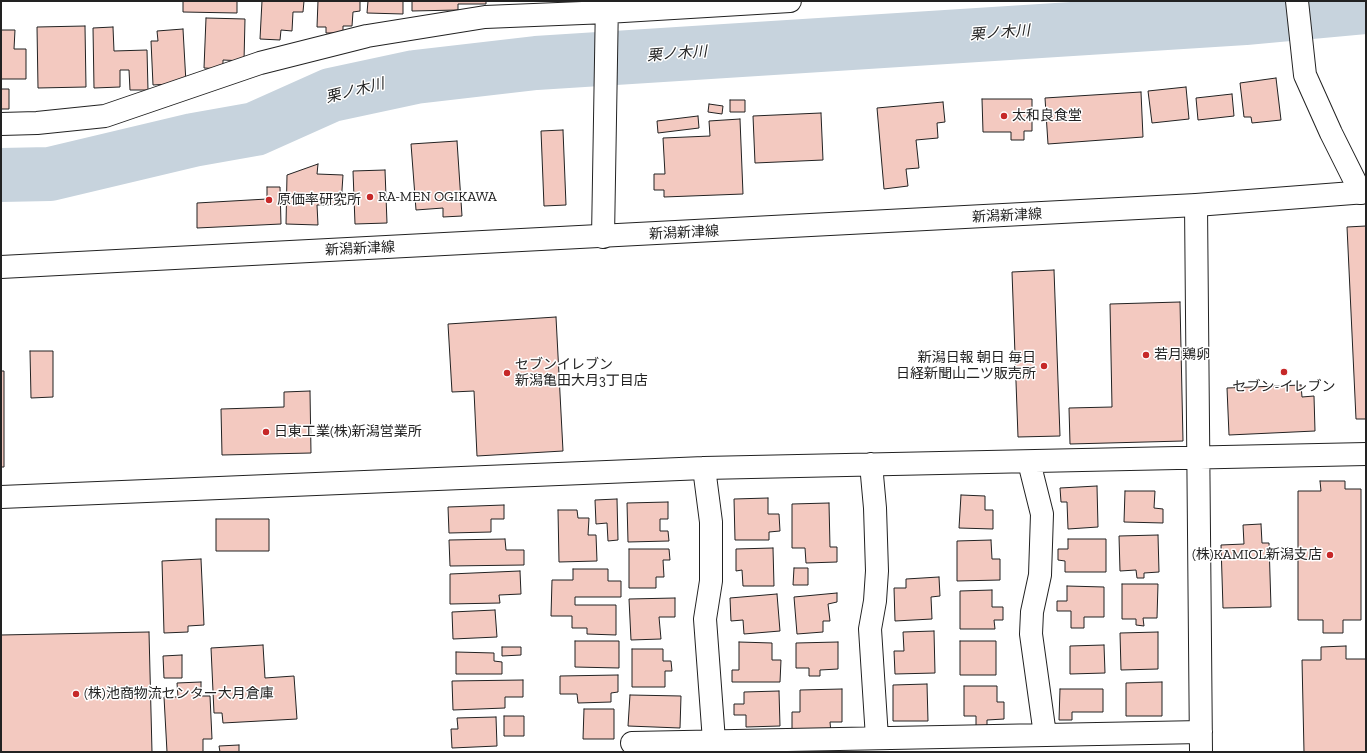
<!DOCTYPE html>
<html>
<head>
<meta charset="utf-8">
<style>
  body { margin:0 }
  #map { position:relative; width:1367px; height:753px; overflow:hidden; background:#fff; font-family:"Zilla Slab",serif }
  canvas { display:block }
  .frame { position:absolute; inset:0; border:2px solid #222; pointer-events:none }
</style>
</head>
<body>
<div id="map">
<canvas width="1367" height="753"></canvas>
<div class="frame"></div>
</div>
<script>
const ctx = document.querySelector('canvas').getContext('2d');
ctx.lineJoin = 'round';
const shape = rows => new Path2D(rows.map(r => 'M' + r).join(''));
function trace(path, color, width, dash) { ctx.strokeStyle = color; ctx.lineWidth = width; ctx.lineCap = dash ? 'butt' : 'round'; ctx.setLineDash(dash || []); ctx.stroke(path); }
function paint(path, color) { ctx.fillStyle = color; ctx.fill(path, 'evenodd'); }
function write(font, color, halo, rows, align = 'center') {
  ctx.font = font + ' "Zilla Slab","Noto Sans JP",serif'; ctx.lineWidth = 3; ctx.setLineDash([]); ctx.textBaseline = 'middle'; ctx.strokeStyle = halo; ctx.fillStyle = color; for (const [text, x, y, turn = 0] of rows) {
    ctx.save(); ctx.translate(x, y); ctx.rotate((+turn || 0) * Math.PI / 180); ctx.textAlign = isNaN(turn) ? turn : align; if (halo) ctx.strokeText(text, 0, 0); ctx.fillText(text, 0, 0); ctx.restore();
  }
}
const river = shape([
  [1,175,50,174,193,140,255,129,331,95,415,77,536,63,1245,18,1366,7]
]);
const building = shape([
  [183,1,237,1,237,13,183,12,183,1],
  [262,1,304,1,303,12,293,12,292,31,281,30,280,40,260,39,262,1],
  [318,1,360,1,360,11,353,12,352,26,343,26,343,33,326,33,326,27,317,27,318,1],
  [368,1,403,1,403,14,367,13,368,1],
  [412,1,486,1,486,4,458,4,458,10,412,11,412,1],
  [206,18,245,19,244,61,223,60,223,69,204,68,206,18],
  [85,26,86,87,38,88,37,27,85,26],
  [113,27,114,51,147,50,148,90,130,90,129,70,120,70,120,87,94,88,93,28,113,27],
  [183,29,186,83,153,85,151,41,158,41,157,31,183,29],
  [1,30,15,30,14,49,26,49,26,79,1,79,1,30],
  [1276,78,1281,120,1252,123,1251,117,1244,117,1240,83,1276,78],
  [1186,87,1189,119,1152,123,1148,91,1186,87],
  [1,89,9,89,9,109,1,109,1,89],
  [1141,92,1143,137,1048,144,1045,98,1141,92],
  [1232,94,1234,116,1198,120,1196,98,1232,94],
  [982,99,1032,99,1032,131,1024,131,1024,140,1011,140,1011,132,983,132,982,99],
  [730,100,745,100,745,112,730,112,730,100],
  [943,102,945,122,937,123,938,138,916,140,919,168,906,169,908,186,884,189,877,108,943,102],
  [709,104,723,106,722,114,708,112,709,104],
  [821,113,823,160,755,163,753,116,821,113],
  [698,116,699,128,658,133,657,121,698,116],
  [740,119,743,194,664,197,664,190,654,190,654,174,665,174,663,138,710,136,709,121,740,119],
  [563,130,566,205,544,206,541,131,563,130],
  [457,141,462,216,443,217,443,208,416,210,411,144,457,141],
  [318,164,317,174,343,175,341,205,317,205,318,225,286,224,287,175,318,164],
  [385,170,387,223,355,224,353,171,385,170],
  [267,187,280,187,281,224,197,228,197,203,267,199,267,187],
  [1366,226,1366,419,1356,419,1347,227,1366,226],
  [1054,270,1060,436,1018,437,1012,272,1054,270],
  [1180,302,1183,441,1070,444,1069,408,1112,407,1110,304,1180,302],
  [556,317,563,451,477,456,474,391,452,392,448,324,556,317],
  [30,351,53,351,53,397,31,398,30,351],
  [1,371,4,371,4,467,1,467,1,371],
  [1301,385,1302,397,1314,396,1315,431,1229,435,1227,388,1301,385],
  [310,391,311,453,222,455,221,409,284,407,284,392,310,391],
  [1320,481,1345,481,1345,489,1361,489,1361,620,1343,620,1343,633,1323,633,1323,620,1298,620,1298,491,1321,491,1320,481],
  [1097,486,1098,527,1068,529,1067,502,1061,502,1060,488,1097,486],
  [1125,491,1155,491,1154,508,1163,509,1163,523,1124,522,1125,491],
  [961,495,985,496,985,510,993,510,993,529,959,528,961,495],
  [768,498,768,514,779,514,780,531,769,532,769,540,735,540,734,499,768,498],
  [617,499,618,540,608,541,607,523,596,524,595,500,617,499],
  [668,502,668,519,660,519,660,531,668,531,669,541,628,542,627,503,668,502],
  [829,503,830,547,837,547,837,562,806,563,805,548,792,548,792,504,829,503],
  [504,505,504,519,491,519,491,532,449,533,448,507,504,505],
  [558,510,577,510,578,518,589,518,588,535,596,535,597,561,559,562,558,510],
  [216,519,269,519,269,551,216,551,216,519],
  [1261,524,1262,543,1269,543,1271,607,1223,608,1221,545,1244,544,1243,525,1261,524],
  [1158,535,1159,572,1144,573,1144,578,1137,578,1136,570,1120,571,1119,536,1158,535],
  [505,539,506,550,524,550,524,565,450,566,449,540,505,539],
  [1068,539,1106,539,1106,572,1065,572,1065,561,1058,560,1058,549,1068,549,1068,539],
  [991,540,992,559,1000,559,1000,580,957,581,957,541,991,540],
  [773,548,774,586,743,586,742,570,736,571,736,549,773,548],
  [629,549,669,549,670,560,663,560,664,577,656,577,656,588,629,588,629,549],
  [201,559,204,625,188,626,188,632,164,633,162,561,201,559],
  [794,568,808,568,808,585,793,585,794,568],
  [573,569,608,569,608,581,621,581,621,597,575,597,575,605,616,605,616,635,587,634,587,628,572,628,572,616,551,616,552,580,573,580,573,569],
  [520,571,521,594,499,595,500,603,450,604,450,574,520,571],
  [939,577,940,596,931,597,932,619,895,621,894,588,906,588,906,579,939,577],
  [1122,584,1158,584,1157,618,1143,618,1144,626,1136,625,1136,619,1122,619,1122,584],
  [1067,586,1104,587,1104,617,1084,617,1084,628,1071,628,1071,611,1057,611,1057,601,1067,601,1067,586],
  [992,590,992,607,1003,607,1003,620,994,620,995,629,960,629,960,591,992,590],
  [837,593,837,602,828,604,830,621,823,621,823,632,797,634,794,597,837,593],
  [777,594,780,631,744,634,743,620,731,621,730,598,777,594],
  [675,598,675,617,659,617,661,639,631,640,629,599,675,598],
  [495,610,497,637,453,639,452,612,495,610],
  [934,631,935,673,895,674,894,651,904,651,903,632,934,631],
  [149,632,152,752,1,752,1,635,149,632],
  [1158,632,1158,669,1121,670,1120,633,1158,632],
  [575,641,619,641,619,668,575,667,575,641],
  [960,641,996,641,996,675,960,675,960,641],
  [739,642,772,643,772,660,781,660,780,682,732,682,732,670,739,670,739,642],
  [838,642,838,669,820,670,820,676,809,676,809,668,796,668,796,643,838,642],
  [263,645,265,678,294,676,297,719,223,723,222,713,214,713,211,648,263,645],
  [1104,645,1105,673,1070,674,1070,646,1104,645],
  [1346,646,1346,659,1366,659,1366,752,1304,752,1302,660,1321,660,1321,647,1346,646],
  [502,647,521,647,521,655,502,656,502,647],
  [632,649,663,649,663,661,671,661,672,671,665,671,665,687,632,687,632,649],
  [456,652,494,653,494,661,502,662,502,674,456,674,456,652],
  [182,655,182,678,164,678,163,656,182,655],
  [618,675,618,692,611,693,611,702,578,703,577,694,560,694,560,676,618,675],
  [523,680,523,697,505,697,505,708,453,710,452,681,523,680],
  [201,682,201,696,210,696,212,739,203,739,203,752,167,752,164,697,178,697,177,683,201,682],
  [1162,682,1162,716,1126,716,1126,683,1162,682],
  [927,684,928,721,893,721,893,685,927,684],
  [964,686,997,686,997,702,1004,702,1004,719,987,720,987,726,976,726,976,716,964,716,964,686],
  [842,689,842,722,830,722,831,733,792,733,792,712,800,712,800,690,842,689],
  [1060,689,1103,689,1103,712,1072,712,1072,720,1059,720,1060,689],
  [779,691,780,726,746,727,746,715,734,715,734,704,744,704,744,692,779,691],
  [630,695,681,696,680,728,628,726,630,695],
  [584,709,614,709,614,739,583,739,584,709],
  [504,716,524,716,524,736,504,736,504,716],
  [496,717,497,746,452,748,451,729,458,729,457,718,496,717],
  [239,745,239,752,220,752,219,746,239,745]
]);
const minor = shape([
  [1297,1,1305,75,1331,133,1361,193],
  [1,124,37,123,105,116,260,63,367,36,485,17,607,12,790,1],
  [1196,205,1201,752],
  [603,237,607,1],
  [1029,462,1042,514,1040,575,1032,612,1031,634,1045,735],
  [871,464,875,508,877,571,875,601,870,629,877,738],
  [704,468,711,522,711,581,705,619,714,741],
  [1,497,704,468,1366,454],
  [632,743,1201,732]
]);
const primary = shape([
  [1,267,1196,205,1366,192]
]);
const markers = [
  [1004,116,4,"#c62828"],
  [370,197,4,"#c62828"],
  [269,200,4,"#c62828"],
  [1146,355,4,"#c62828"],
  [1044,366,4,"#c62828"],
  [1284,372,4,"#c62828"],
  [507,373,4,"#c62828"],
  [266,432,4,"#c62828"],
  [1330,555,4,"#c62828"],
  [76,694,4,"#c62828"]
];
const poiNames = [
  ["太和良食堂",1012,116],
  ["RA-MEN OGIKAWA",378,197],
  ["原価率研究所",277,200],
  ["若月鶏卵",1154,355],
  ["新潟日報 朝日 毎日",1036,358,"right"],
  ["日経新聞山二ツ販売所",1036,374,"right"],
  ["セブンイレブン",515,365],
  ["新潟亀田大月3丁目店",515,381],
  ["セブン-イレブン",1284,387,"center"],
  ["日東工業(株)新潟営業所",274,432],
  ["(株)KAMIOL新潟支店",1322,555,"right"],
  ["(株)池商物流センター大月倉庫",84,694]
];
const streetNames = [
  ["新潟新津線",1007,216,-3],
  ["新潟新津線",684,233,-3],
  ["新潟新津線",360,249,-3]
];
const waterNames = [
  ["栗ノ木川",1000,33,-4],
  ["栗ノ木川",677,54,-4],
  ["栗ノ木川",355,91,-14]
];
trace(river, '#c7d3dd', 54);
paint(building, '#f3c9c0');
trace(building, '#222', 1);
trace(minor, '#222', 24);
trace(primary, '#222', 24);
trace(minor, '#fff', 22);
trace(primary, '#fff', 22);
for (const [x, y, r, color] of markers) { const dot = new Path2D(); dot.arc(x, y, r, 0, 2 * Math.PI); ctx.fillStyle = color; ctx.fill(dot); trace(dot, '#fff', 1.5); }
write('14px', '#222', '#fff', poiNames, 'left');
write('14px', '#222', '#fff', streetNames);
write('italic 15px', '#222', '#fff', waterNames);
</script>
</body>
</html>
